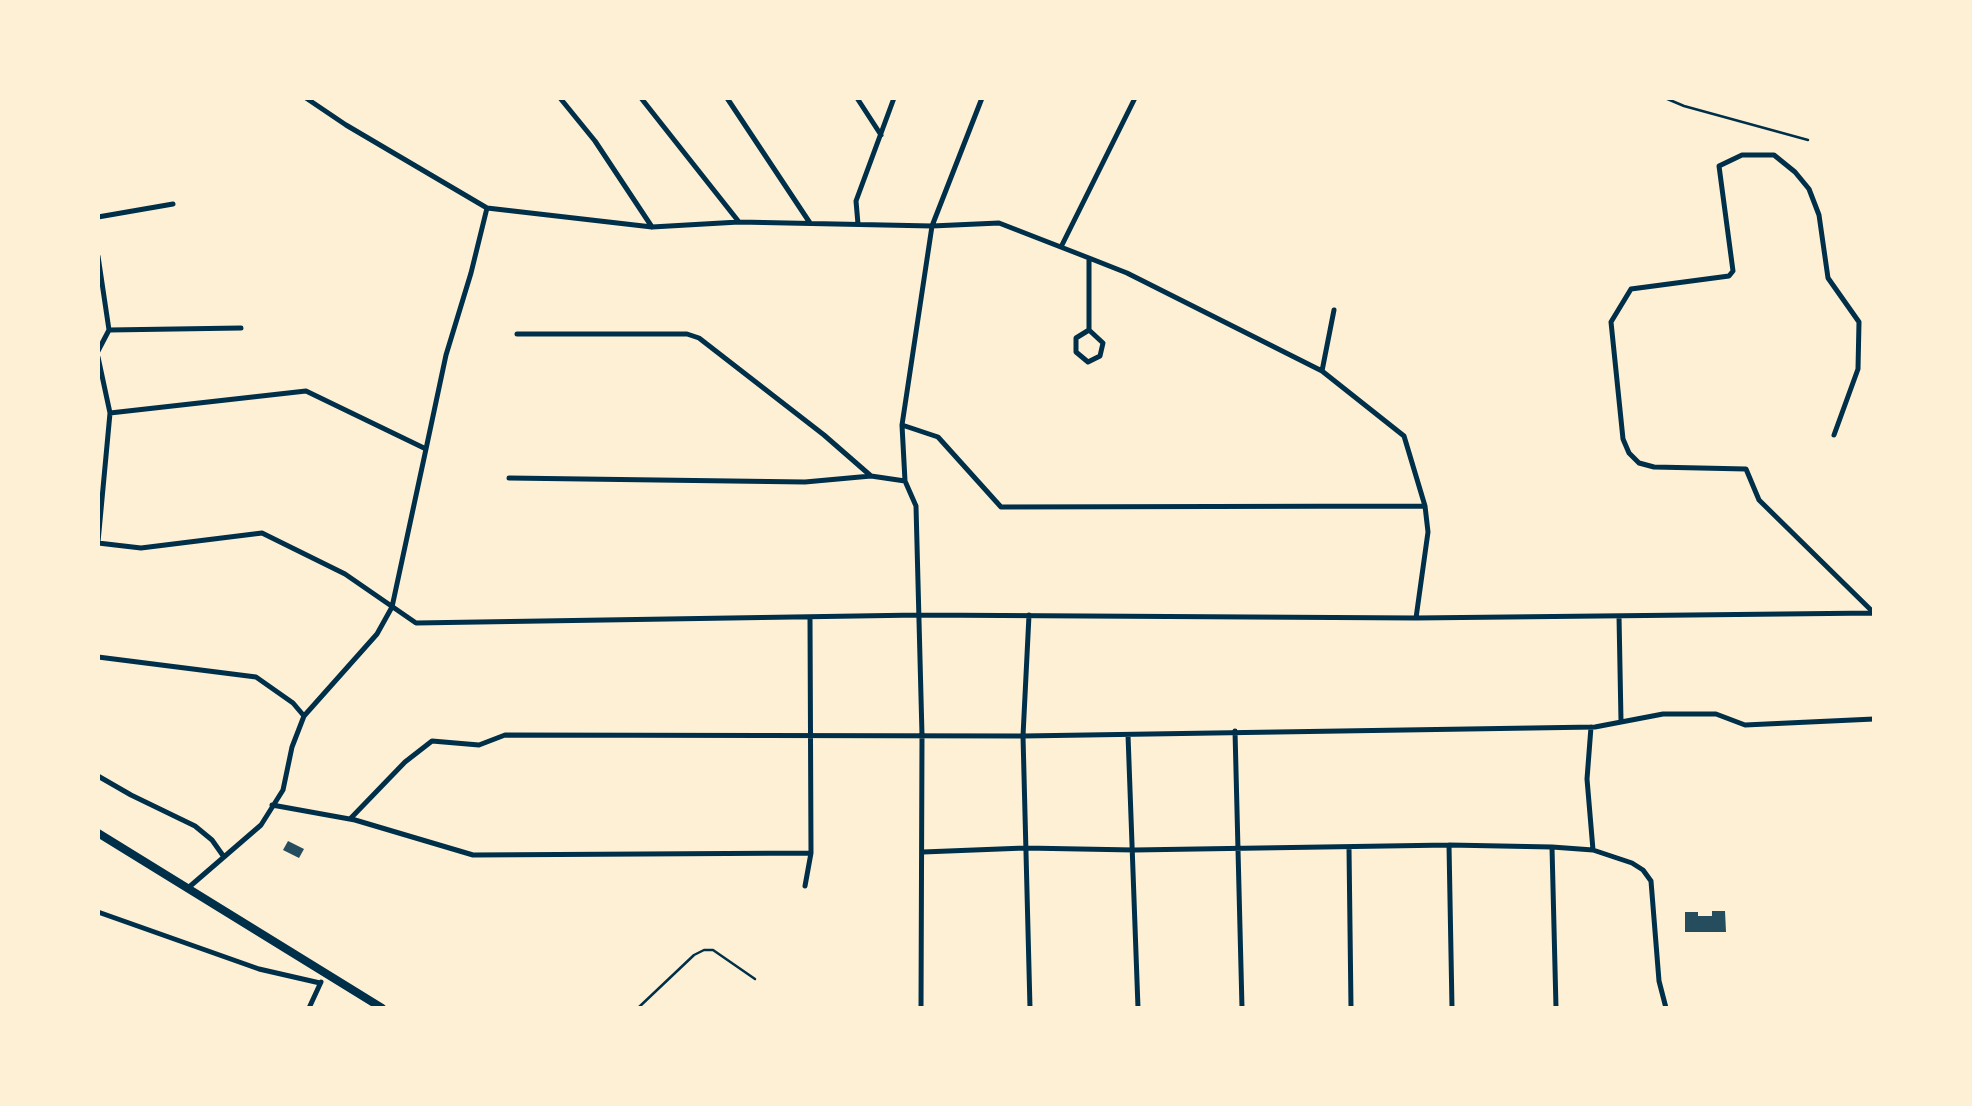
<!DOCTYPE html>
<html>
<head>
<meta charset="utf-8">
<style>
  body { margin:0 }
  #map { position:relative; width:1972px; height:1106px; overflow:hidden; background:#fdf0d5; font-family:Ubuntu,sans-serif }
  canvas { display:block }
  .frame { position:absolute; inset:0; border:100px solid #fdf0d5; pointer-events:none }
</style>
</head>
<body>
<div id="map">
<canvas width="1972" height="1106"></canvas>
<div class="frame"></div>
</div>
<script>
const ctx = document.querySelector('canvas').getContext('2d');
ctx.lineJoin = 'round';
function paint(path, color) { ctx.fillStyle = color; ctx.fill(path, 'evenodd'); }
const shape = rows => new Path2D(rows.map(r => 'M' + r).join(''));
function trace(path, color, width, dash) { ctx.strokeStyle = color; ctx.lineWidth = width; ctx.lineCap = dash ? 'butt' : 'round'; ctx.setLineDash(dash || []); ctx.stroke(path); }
const building = shape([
  [288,841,304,849,299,858,283,850],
  [1712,911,1725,911,1726,932,1685,932,1685,912,1698,912,1698,916,1712,916]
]);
const service = shape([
  [1665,98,1684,106,1808,140],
  [638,1008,694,955,704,950,713,950,755,979]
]);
const minor = shape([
  [306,98,346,125,487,208,652,227,739,222,932,226,999,223,1089,258],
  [560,98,595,141,652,227],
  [641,98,739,222],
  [727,98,810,223],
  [857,98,881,135],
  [98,217,173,204],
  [858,224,856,201,894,98],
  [1061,247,1135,98],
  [98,256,109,330],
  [1089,330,1076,338,1076,352,1088,362,1100,356,1103,343,1089,330,1089,258,1127,273,1322,371,1404,436,1425,506,1428,532,1416,618],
  [517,334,687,334,699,338,824,435,871,476],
  [98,351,109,330,241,328],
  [98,357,110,413,98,542],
  [1322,371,1334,310],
  [110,413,306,391,426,449,392,607,377,634,304,716],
  [902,425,938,437,1001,507,1425,506],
  [1834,435,1858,369,1859,322,1828,278,1819,215,1809,189,1795,172,1774,155,1742,155,1719,166,1733,271,1729,276,1631,289,1611,322,1623,439,1629,453,1639,463,1654,467,1746,469,1759,500,1874,613],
  [426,449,446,355,471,273,487,208],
  [509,478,805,482,871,476,905,481],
  [98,543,141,548,262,533,345,574,416,623,919,615,1416,618,1874,613],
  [1029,615,1023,736,1030,1008],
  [1619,616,1621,721],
  [98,657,256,677,293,703,304,716,292,747,283,790,261,825,188,888],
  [1591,727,1587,779,1593,850,1632,863,1643,870,1651,881,1659,981,1666,1008],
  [1235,731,1242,1008],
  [1128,735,1138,1008],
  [98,776,131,795,195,826,212,840,224,857],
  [272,805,355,820,473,855,811,853],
  [350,819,405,762,432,741,479,745,505,735,1023,736,1595,727,1663,714,1716,714,1745,725,1874,719],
  [1449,845,1452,1008],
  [1552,847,1556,1008],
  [1349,848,1351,1008],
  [923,852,1025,848,1134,850,1449,845,1552,847,1593,850],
  [805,886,811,853,810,618],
  [98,912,259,969,320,983],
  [309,1008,321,982],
  [921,1008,922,735,916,506,905,481,902,425,932,226,982,98]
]);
const primary = shape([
  [98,833,382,1008]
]);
paint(building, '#264d5e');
trace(service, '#003049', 2.5);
trace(minor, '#003049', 5);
trace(primary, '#003049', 8);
</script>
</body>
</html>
